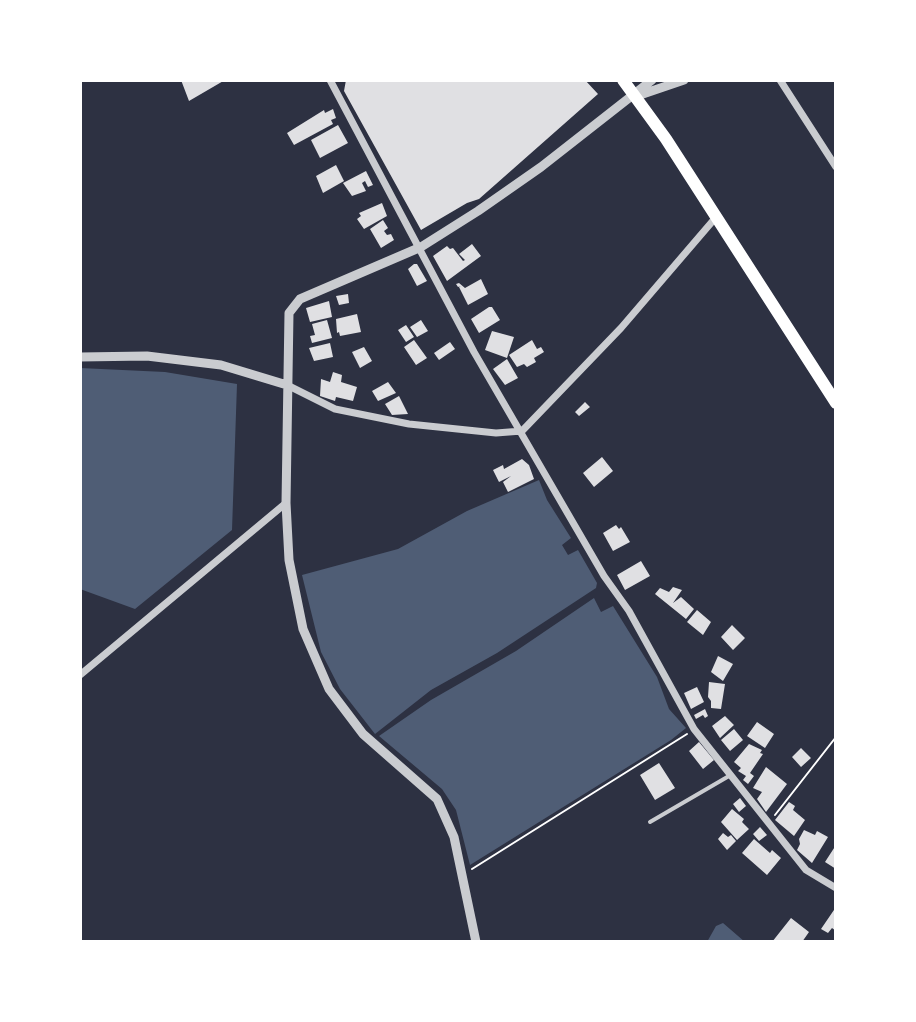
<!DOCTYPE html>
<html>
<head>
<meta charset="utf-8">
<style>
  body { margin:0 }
  #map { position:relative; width:916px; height:1022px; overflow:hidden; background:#2d3142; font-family:"Work Sans",sans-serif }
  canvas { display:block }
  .frame { position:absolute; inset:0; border:82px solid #fff; pointer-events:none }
</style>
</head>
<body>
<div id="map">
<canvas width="916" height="1022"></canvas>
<div class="frame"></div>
</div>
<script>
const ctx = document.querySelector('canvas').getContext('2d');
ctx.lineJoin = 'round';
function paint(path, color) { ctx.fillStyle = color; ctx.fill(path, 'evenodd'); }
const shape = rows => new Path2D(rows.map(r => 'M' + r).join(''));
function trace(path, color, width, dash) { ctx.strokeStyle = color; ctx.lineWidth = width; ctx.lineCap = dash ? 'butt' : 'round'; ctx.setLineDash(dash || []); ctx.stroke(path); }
const water = shape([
  [80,368,165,372,237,384,232,530,135,609,80,589],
  [539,480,547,500,571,538,562,545,568,555,578,550,597,583,596,588,497,653,431,690,375,734,340,689,321,652,302,575,398,549,467,511],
  [594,598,601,612,613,606,657,677,669,709,686,728,671,740,470,865,456,810,442,789,379,736,431,700,516,651],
  [723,923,745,942,707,942,716,926]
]);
const building = shape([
  [181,80,225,80,189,101],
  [346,80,585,80,598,94,479,199,467,203,421,230,344,91],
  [333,109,336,118,331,120,333,124,294,145,287,133,324,110,325,113],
  [338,125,348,143,320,158,311,140],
  [336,165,344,181,323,193,316,176],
  [366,171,373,185,368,187,365,181,362,183,366,191,352,196,343,183],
  [382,203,387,216,364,229,357,219,361,216,359,213],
  [383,220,388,228,384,231,387,235,391,234,394,240,381,248,370,229],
  [472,244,481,256,447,281,433,256,447,246,450,249,453,248,463,261,465,260,459,254],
  [414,264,417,264,427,281,417,286,408,269],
  [481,279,488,294,468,305,459,287,461,286,458,287,456,284,459,283,465,288],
  [348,294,349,303,339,305,336,296],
  [329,301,332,317,310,322,306,308],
  [489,307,492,307,500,320,479,333,471,319],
  [357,314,361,332,340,336,339,332,337,333,336,319],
  [327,320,332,338,312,343,310,336,315,335,312,324],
  [421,320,428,331,417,337,410,327],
  [406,325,414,337,406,342,398,330],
  [492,331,514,337,507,358,485,350],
  [414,340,427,358,416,365,404,347],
  [532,340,537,349,541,347,544,352,534,358,536,362,527,367,524,364,517,367,509,355],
  [450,342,455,349,439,360,434,353],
  [330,343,333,357,314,361,309,348],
  [364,347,372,361,360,368,352,352],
  [507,359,518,378,505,385,493,369],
  [333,372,342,375,341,382,357,387,353,401,336,397,335,401,320,396,321,379,330,382],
  [388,382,396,393,378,401,372,391],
  [399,396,408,414,392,415,385,404],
  [585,402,590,407,579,416,575,412],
  [602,457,613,471,594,487,583,473],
  [522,459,529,465,534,479,508,492,503,482,511,476,499,482,493,470,503,465,504,469],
  [616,525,619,529,621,527,630,542,613,551,603,533],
  [641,561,650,576,625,590,617,575],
  [673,587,682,590,673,603,681,597,694,609,686,619,655,594,660,588,669,592],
  [697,610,711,622,703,635,687,622],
  [732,625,745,638,733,650,721,637],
  [718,656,733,664,723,681,711,672],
  [709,682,725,684,721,709,711,708,711,701,708,697],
  [697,687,704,702,691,709,684,693],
  [705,709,708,716,705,718,703,715,696,719,694,715],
  [725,716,734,725,720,738,712,726],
  [757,722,774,734,765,748,747,736],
  [734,729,743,740,730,751,721,740],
  [699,742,714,760,703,769,689,751],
  [749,744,762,750,760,753,763,754,750,773,754,776,748,784,743,780,746,776,738,771,741,768,734,762],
  [801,748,811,758,801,767,792,757],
  [659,763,675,788,655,800,640,775],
  [766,767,787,784,766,812,757,799,762,792,753,788],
  [740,798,746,806,739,812,733,804],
  [789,802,795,806,793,810,805,820,794,836,775,820],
  [732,809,744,819,742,822,749,829,737,840,721,822],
  [760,827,767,835,759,841,753,834],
  [804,830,815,835,817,831,828,837,812,863,797,850,800,844,799,839],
  [723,833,728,837,731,835,736,841,727,850,718,839],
  [754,839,770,853,772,850,781,858,767,875,742,853],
  [836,845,836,869,825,862],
  [836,907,836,931,832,928,828,933,821,929],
  [791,918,809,932,802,942,772,942]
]);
const path = shape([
  [775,815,836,737],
  [472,869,687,734]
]);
const service = shape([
  [650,822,729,776]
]);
const minor = shape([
  [330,80,474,352,604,576,629,611,694,729,806,870,836,888],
  [780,80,836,167],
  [287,385,335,409,409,424,496,433,522,431,621,328,717,216],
  [80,675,286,503]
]);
const tertiary = shape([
  [637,96,684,80],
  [80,357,147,356,221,365,287,385],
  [476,942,454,837,437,799,363,734,329,689,303,629,289,560,286,503,289,313,300,299,421,247,478,211,541,167,652,80]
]);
const trunk = shape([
  [623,80,666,139,836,403]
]);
paint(water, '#4f5d75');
paint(building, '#e0e0e3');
trace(path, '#fff', 2);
trace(service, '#caccd0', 4);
trace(minor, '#caccd0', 7);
trace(tertiary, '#caccd0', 9);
trace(trunk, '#fff', 12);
</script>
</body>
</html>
